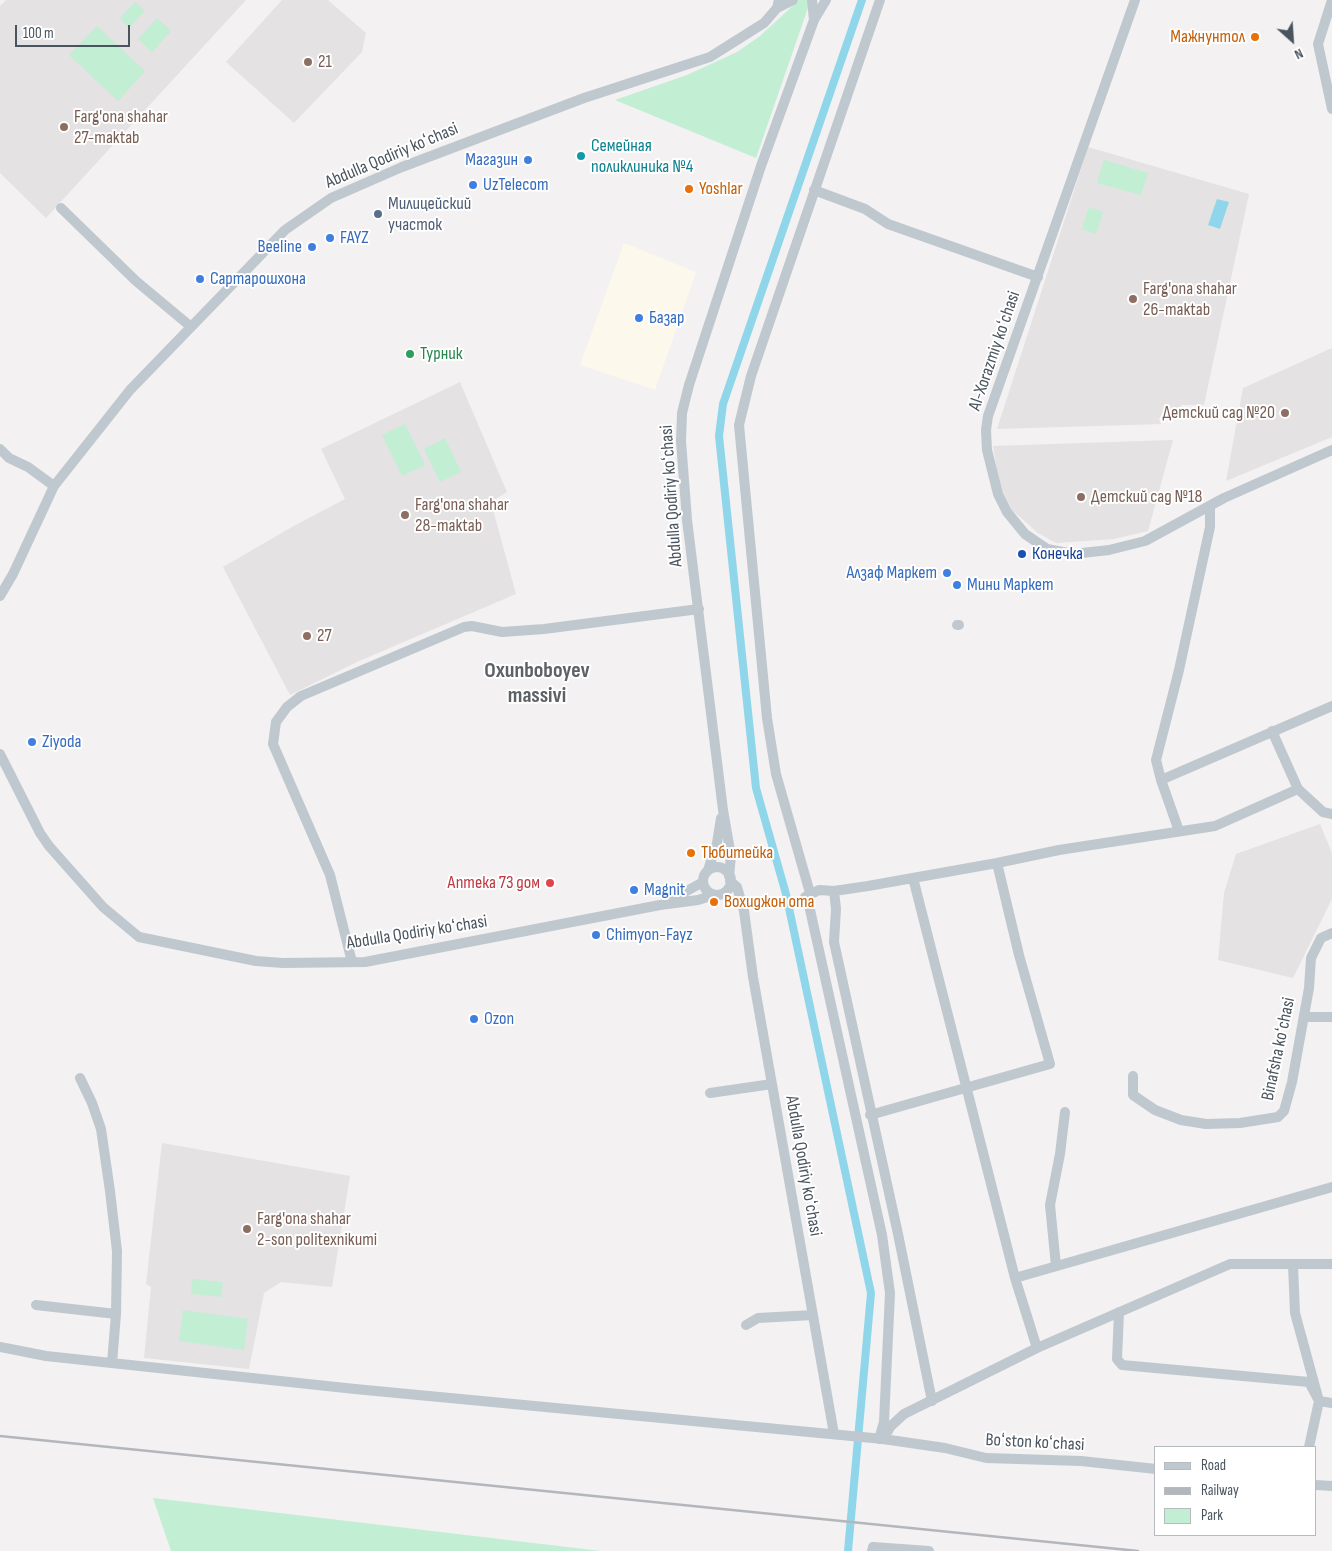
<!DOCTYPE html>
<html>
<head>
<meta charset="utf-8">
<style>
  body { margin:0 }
  #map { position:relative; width:1332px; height:1551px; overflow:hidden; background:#f3f1f1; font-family:"Sofia Sans Condensed",sans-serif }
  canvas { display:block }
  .legend { position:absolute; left:1154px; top:1446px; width:162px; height:90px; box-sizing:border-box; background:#fff; border:1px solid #b6bbbf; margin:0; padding:6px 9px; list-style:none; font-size:15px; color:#49545e }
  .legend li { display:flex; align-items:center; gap:10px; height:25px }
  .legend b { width:25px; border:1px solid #b6bbbf }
  .north { position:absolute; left:1267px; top:15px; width:50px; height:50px; -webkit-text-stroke:4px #fff; paint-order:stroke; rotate:154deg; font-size:14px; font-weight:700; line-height:20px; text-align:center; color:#49545e }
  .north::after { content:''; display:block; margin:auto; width:18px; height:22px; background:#49545e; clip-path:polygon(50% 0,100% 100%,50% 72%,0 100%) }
  .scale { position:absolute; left:15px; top:25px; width:115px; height:22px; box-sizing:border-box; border:2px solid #49545e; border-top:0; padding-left:6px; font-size:15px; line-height:18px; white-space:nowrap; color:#49545e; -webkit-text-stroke:4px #fff; paint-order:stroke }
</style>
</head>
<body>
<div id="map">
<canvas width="1332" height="1551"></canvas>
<ul class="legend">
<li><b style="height:6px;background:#bfc8cf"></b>Road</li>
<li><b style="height:6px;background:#b3b6bb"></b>Railway</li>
<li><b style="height:14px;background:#c2eed4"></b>Park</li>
</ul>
<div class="north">N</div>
<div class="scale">100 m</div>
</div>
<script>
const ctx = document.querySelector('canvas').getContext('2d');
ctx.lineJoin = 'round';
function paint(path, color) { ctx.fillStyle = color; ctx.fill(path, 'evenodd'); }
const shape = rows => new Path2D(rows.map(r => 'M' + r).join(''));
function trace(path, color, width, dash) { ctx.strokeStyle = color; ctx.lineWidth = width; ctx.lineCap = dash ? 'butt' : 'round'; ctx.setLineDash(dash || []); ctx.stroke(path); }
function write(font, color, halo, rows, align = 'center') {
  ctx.font = font + ' "Sofia Sans Condensed",sans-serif'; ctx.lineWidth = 4; ctx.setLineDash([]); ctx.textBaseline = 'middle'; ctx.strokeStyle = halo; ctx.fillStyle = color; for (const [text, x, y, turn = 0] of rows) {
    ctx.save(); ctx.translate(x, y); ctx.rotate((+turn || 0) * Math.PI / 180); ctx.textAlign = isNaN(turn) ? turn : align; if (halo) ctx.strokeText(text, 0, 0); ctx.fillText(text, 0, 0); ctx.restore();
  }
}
const commercial = shape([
  [624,243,696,272,655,390,580,365]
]);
const education = shape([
  [6,0,246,0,46,218,0,173,0,6],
  [282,0,328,0,366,33,362,52,294,123,226,62],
  [1088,147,1249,194,1204,405,1181,405,1180,418,1159,418,1161,424,997,429],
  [1332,348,1332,437,1226,481,1243,388],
  [460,382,507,492,491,502,516,594,357,662,290,695,223,567,290,528,345,499,321,449],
  [1173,440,1148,531,1114,539,1056,543,1038,533,1012,510,999,484,993,446],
  [1320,824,1332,853,1332,899,1293,978,1218,960,1224,893,1236,854],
  [162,1143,350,1176,332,1287,281,1282,264,1293,249,1369,144,1358,151,1287,146,1284]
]);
const green = shape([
  [799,0,808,0,809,5,756,158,615,100,687,75,737,52,760,36],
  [135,2,145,11,129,28,120,18],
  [157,18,171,31,152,52,138,39],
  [97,26,145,71,118,101,69,55],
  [1104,160,1148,173,1141,195,1097,183],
  [1089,207,1103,212,1096,234,1082,229],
  [405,424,425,465,402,476,382,435],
  [445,438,461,472,440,482,424,449],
  [192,1279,223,1282,221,1297,191,1294],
  [183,1310,248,1319,244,1350,179,1341],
  [153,1498,601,1551,171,1551]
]);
const water = shape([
  [1217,199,1229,202,1220,229,1208,225]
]);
const canal = shape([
  [848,1551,871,1293,786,894,756,788,719,436,723,404,862,0]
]);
const minor = shape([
  [1135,0,988,416,986,430,987,450,998,494,1007,512,1025,534,1047,549,1073,554,1109,550,1145,541,1224,498,1332,450],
  [1332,0,1318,44,1332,109],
  [777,8,793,0],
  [814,20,826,0],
  [814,190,865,209,888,224,1038,277],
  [61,208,136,281,190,326],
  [0,449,9,458,28,467,54,486],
  [0,596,13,574,54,486,130,390,285,230,331,198,402,167,584,98,710,57,764,23,777,8,779,0],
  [957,625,959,625],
  [1272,731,1298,789,1323,812,1332,814],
  [0,754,40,833,49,846,103,907,139,937,256,961,283,963,365,962,660,905,698,900,714,895],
  [1161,780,1332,706],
  [1179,831,1161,780,1156,760,1179,670,1210,527,1210,506],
  '703 881a14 14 0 1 1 28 0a14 14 0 1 1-28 0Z',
  [708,870,717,843,721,818],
  [729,876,731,856,723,810,687,520,681,441,682,413,689,385,761,166,814,20,812,0],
  [913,878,1015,1278],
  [730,881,737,887,744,911,753,977,834,1434],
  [834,891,836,909,834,942,898,1234,932,1401],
  [810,893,776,774,767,718,739,425,751,376,880,0],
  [807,896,882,1235,890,1293,884,1422,879,1439],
  [805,897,819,890,834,891,868,886,997,863,1059,850,1215,826,1298,789],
  [667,902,703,882],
  [352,962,330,875,273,744,276,722,287,707,301,696,464,627,472,626,502,632,544,629,699,609],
  [1304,1017,1332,1017],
  [1133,1076,1133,1095,1155,1110,1181,1120,1206,1124,1240,1123,1278,1117,1284,1111,1292,1082,1309,988,1311,958,1321,938,1332,933],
  [80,1078,92,1103,101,1129,110,1191,117,1251,116,1314,112,1363],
  [710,1093,772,1084],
  [870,1115,1050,1064,1019,955,997,863],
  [1293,1265,1295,1313,1319,1401,1332,1403],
  [1056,1266,1050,1205,1060,1154,1065,1112],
  [36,1305,116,1314],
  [1119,1312,1117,1359,1122,1365,1309,1382,1319,1401,1309,1447],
  [746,1325,758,1318,813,1315],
  [0,1347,46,1356,355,1389,883,1439,945,1448,986,1458,1081,1461,1156,1469],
  [1037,1348,1015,1278,1332,1187],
  [883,1439,891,1426,904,1414,1037,1348,1230,1264,1332,1264],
  [1316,1485,1332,1486],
  [872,1551,873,1547,929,1551]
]);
const rail = shape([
  [0,1436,1138,1551]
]);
const markers = [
  [1255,37,5,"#e8710a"],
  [308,62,5,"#8d6e63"],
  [64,127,5,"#8d6e63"],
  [581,156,5,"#0f9aa8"],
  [528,160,5,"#3f7fe0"],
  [473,185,5,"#3f7fe0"],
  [689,189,5,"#e8710a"],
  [378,214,5,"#5c6f8a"],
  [330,238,5,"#3f7fe0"],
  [312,247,5,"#3f7fe0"],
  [200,279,5,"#3f7fe0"],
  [1133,299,5,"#8d6e63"],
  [639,318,5,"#3f7fe0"],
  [410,354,5,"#2e9e5b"],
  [1285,413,5,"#8d6e63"],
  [1081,497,5,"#8d6e63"],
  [405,515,5,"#8d6e63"],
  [1022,554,5,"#1a4fb4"],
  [947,573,5,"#3f7fe0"],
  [957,585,5,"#3f7fe0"],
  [307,636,5,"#8d6e63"],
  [32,742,5,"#3f7fe0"],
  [691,853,5,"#e8710a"],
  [550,883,5,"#e0444e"],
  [634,890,5,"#3f7fe0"],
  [714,902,5,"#e8710a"],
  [596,935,5,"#3f7fe0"],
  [474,1019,5,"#3f7fe0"],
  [247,1229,5,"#8d6e63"]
];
const foodNames = [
  ["Мажнунтол",1245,37,"right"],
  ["Yoshlar",699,189],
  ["Тюбитейка",701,853],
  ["Вохиджон ота",724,902]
];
const educationNames = [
  ["21",318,62],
  ["Farg'ona shahar",74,117],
  ["27-maktab",74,138],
  ["Farg'ona shahar",1143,289],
  ["26-maktab",1143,310],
  ["Детский сад №20",1275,413,"right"],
  ["Детский сад №18",1091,497],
  ["Farg'ona shahar",415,505],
  ["28-maktab",415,526],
  ["27",317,636],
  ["Farg'ona shahar",257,1219],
  ["2-son politexnikumi",257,1240]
];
const cultureNames = [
  ["Семейная",591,146],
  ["поликлиника №4",591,167]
];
const streetNames = [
  ["Abdulla Qodiriy koʻchasi",392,156,-23],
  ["Al-Xorazmiy koʻchasi",995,351,-71],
  ["Abdulla Qodiriy koʻchasi",672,496,-94],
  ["Abdulla Qodiriy koʻchasi",417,933,-9],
  ["Binafsha koʻchasi",1279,1049,-78],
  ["Abdulla Qodiriy koʻchasi",803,1166,80],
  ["Boʻston koʻchasi",1035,1443,3]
];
const shopNames = [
  ["Магазин",518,160,"right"],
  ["UzTelecom",483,185],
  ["FAYZ",340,238],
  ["Beeline",302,247,"right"],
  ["Сартарошхона",210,279],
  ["Базар",649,318],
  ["Алзаф Маркет",937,573,"right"],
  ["Мини Маркет",967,585],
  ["Ziyoda",42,742],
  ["Magnit",644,890],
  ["Chimyon-Fayz",606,935],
  ["Ozon",484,1019]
];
const serviceNames = [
  ["Милицейский",388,204],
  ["участок",388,225]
];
const leisureNames = [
  ["Турник",420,354]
];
const transitNames = [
  ["Конечка",1032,554]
];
const healthNames = [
  ["Аптека 73 дом",540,883]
];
const districtNames = [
  ["Oxunboboyev",537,671],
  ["massivi",537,696]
];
paint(commercial, '#fcf8ec');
paint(education, '#e4e2e3');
paint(green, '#c2eed4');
paint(water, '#90d6ea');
trace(canal, '#90d6ea', 8);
trace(minor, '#bfc8cf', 10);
trace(rail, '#b3b6bb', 2.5);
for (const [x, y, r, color] of markers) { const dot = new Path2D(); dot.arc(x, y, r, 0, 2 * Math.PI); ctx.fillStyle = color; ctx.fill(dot); trace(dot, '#fff', 2); }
write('18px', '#c56008', '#fff', foodNames, 'left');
write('18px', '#785e54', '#fff', educationNames, 'left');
write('18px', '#0d838f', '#fff', cultureNames, 'left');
write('18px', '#49545e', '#fff', streetNames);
write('18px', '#366cbe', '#fff', shopNames, 'left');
write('18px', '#4e5e75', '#fff', serviceNames, 'left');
write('18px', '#27864d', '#fff', leisureNames, 'left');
write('18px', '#164399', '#fff', transitNames, 'left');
write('18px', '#be3a42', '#fff', healthNames, 'right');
write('bold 22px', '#5e6166', '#fff', districtNames);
</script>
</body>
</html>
